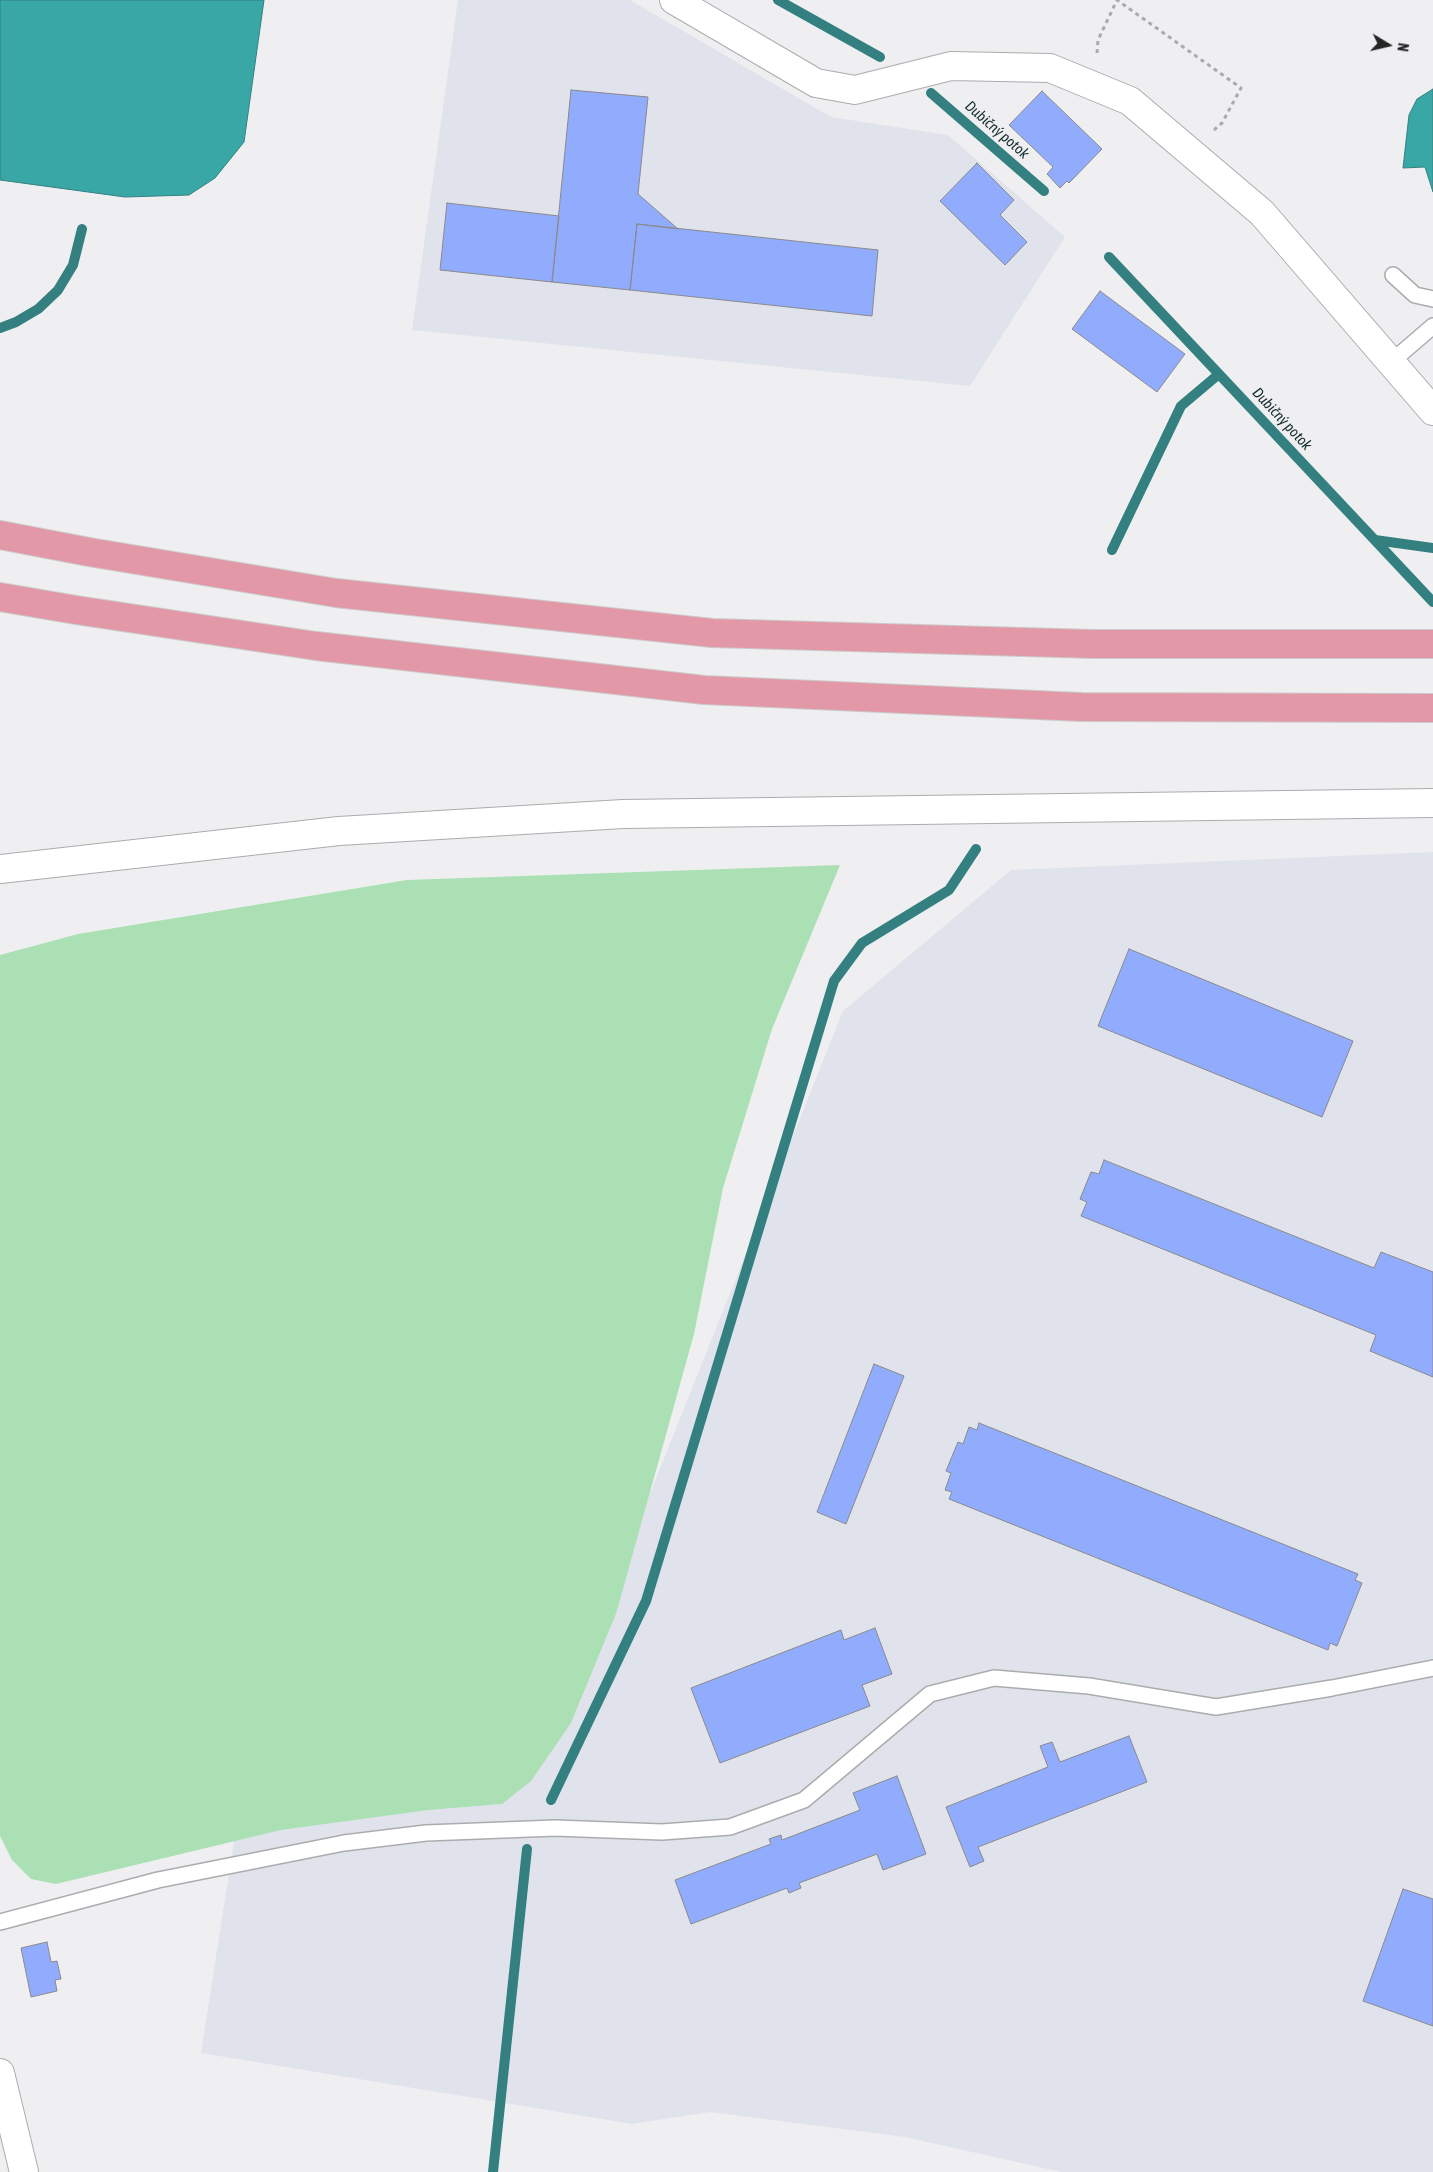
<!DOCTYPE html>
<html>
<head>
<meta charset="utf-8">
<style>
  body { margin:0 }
  #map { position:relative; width:1433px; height:2172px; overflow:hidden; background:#efeff2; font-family:"Asap Condensed",sans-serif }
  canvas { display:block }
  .north { position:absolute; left:1363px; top:20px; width:50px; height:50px; -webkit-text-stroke:4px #efeff2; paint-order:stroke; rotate:99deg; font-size:14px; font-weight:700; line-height:20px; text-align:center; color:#252526 }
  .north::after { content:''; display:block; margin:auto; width:18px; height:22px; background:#252526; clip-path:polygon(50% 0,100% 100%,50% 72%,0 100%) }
</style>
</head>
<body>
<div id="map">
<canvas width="1433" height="2172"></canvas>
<div class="north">N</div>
</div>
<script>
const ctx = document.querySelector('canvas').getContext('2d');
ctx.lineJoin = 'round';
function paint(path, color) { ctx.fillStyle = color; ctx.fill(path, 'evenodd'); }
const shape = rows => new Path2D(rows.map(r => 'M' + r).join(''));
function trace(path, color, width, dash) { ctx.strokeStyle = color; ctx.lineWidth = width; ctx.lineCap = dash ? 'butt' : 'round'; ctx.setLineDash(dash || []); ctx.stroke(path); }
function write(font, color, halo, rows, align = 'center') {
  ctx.font = font + ' "Asap Condensed",sans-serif'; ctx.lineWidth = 4; ctx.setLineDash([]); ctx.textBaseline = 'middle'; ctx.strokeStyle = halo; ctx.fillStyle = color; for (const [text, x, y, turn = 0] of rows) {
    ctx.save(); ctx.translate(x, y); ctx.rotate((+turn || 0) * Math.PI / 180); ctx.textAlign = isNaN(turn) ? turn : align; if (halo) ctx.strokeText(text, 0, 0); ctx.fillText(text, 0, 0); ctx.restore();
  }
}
const built = shape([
  [458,0,630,0,831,117,948,135,1065,237,970,386,412,330],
  [1433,852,1433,2172,1061,2172,905,2137,710,2112,632,2124,201,2053,234,1841,281,1830,429,1810,502,1804,571,1723,616,1614,645,1506,843,1011,1011,870]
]);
const green = shape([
  [840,865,772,1029,723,1188,694,1334,616,1614,571,1723,531,1781,502,1804,429,1810,281,1830,56,1884,31,1879,12,1860,0,1836,0,955,78,934,407,880]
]);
const water = shape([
  [0,0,264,0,244,142,215,178,189,195,125,197,0,180,0,0],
  [1433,89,1433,192,1425,167,1403,168,1409,115,1417,99,1433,89]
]);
const stream = shape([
  [778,0,880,57],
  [931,93,1044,191],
  [1109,257,1433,602],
  [0,328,16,322,38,309,58,290,73,265,82,229],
  [1375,540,1433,548],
  [1112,550,1181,406,1219,374],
  [551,1800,646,1601,834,981,862,943,949,890,976,849],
  [493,2172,527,1849]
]);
const building = shape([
  [571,90,648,97,638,194,678,229,637,224,630,290,552,282,571,90],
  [1042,91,1102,149,1069,183,1067,181,1060,188,1047,174,1053,167,1009,125,1042,91],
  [977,163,1014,200,1000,215,1027,242,1005,265,940,201,977,163],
  [447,203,559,216,552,282,440,270,447,203],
  [637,224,878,250,872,316,630,290,637,224],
  [1100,291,1185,354,1157,392,1072,329,1100,291],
  [1129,949,1353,1041,1322,1117,1098,1026,1129,949],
  [1104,1160,1374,1268,1381,1252,1433,1272,1433,1377,1370,1351,1376,1335,1081,1216,1087,1202,1080,1199,1091,1172,1099,1174,1104,1160],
  [874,1364,904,1376,846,1524,817,1512,874,1364],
  [979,1423,1358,1574,1355,1580,1362,1583,1337,1646,1330,1643,1328,1650,949,1499,952,1492,945,1490,951,1473,946,1471,958,1442,963,1444,969,1427,977,1430,979,1423],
  [875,1628,892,1674,862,1685,870,1706,720,1763,691,1688,841,1630,844,1640,875,1628],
  [1129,1736,1147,1782,978,1847,984,1861,970,1867,946,1807,1048,1767,1040,1746,1052,1742,1060,1762,1129,1736],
  [897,1776,926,1854,883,1870,877,1854,799,1883,801,1888,789,1893,787,1888,691,1924,675,1880,771,1844,769,1839,781,1835,782,1840,860,1810,853,1793,897,1776],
  [1403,1889,1433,1899,1433,2026,1363,2001,1403,1889],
  [47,1942,51,1962,57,1961,61,1979,55,1980,57,1991,31,1997,21,1948,47,1942]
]);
const path = shape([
  [1097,53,1098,40,1117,0,1241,88,1222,123,1214,130]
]);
const lane = shape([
  [1393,275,1415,295,1433,299],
  [1390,363,1433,326],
  [0,1922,158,1880,344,1843,426,1833,555,1828,662,1832,730,1827,804,1800,930,1694,994,1678,1089,1686,1216,1707,1332,1688,1433,1668]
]);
const street = shape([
  [674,0,816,83,855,90,951,66,1050,68,1130,101,1262,213,1433,411]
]);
const secondary = shape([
  [0,869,339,831,623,814,1433,803],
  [0,2073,24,2172]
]);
const highway = shape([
  [0,535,89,552,336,593,712,633,1093,644,1433,644],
  [0,597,76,610,316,646,704,690,1081,707,1433,708]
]);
const waterNames = [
  ["Dubičný potok",997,130,41],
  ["Dubičný potok",1282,419,47]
];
paint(built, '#e0e3ec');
paint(green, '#aae0b3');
paint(water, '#3aa7a7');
trace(water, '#348080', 1);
trace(stream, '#348080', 10);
paint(building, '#92acfd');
trace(building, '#8a8a8c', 1);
trace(lane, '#abacae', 18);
trace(street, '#abacae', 30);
trace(secondary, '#abacae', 30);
trace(highway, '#cbcbcb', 30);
trace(path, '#aaaaac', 3, [4, 4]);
trace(lane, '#fff', 15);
trace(street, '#fff', 28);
trace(secondary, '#fff', 28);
trace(highway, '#e298a7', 28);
write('italic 15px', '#183030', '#efeff2', waterNames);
</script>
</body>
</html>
